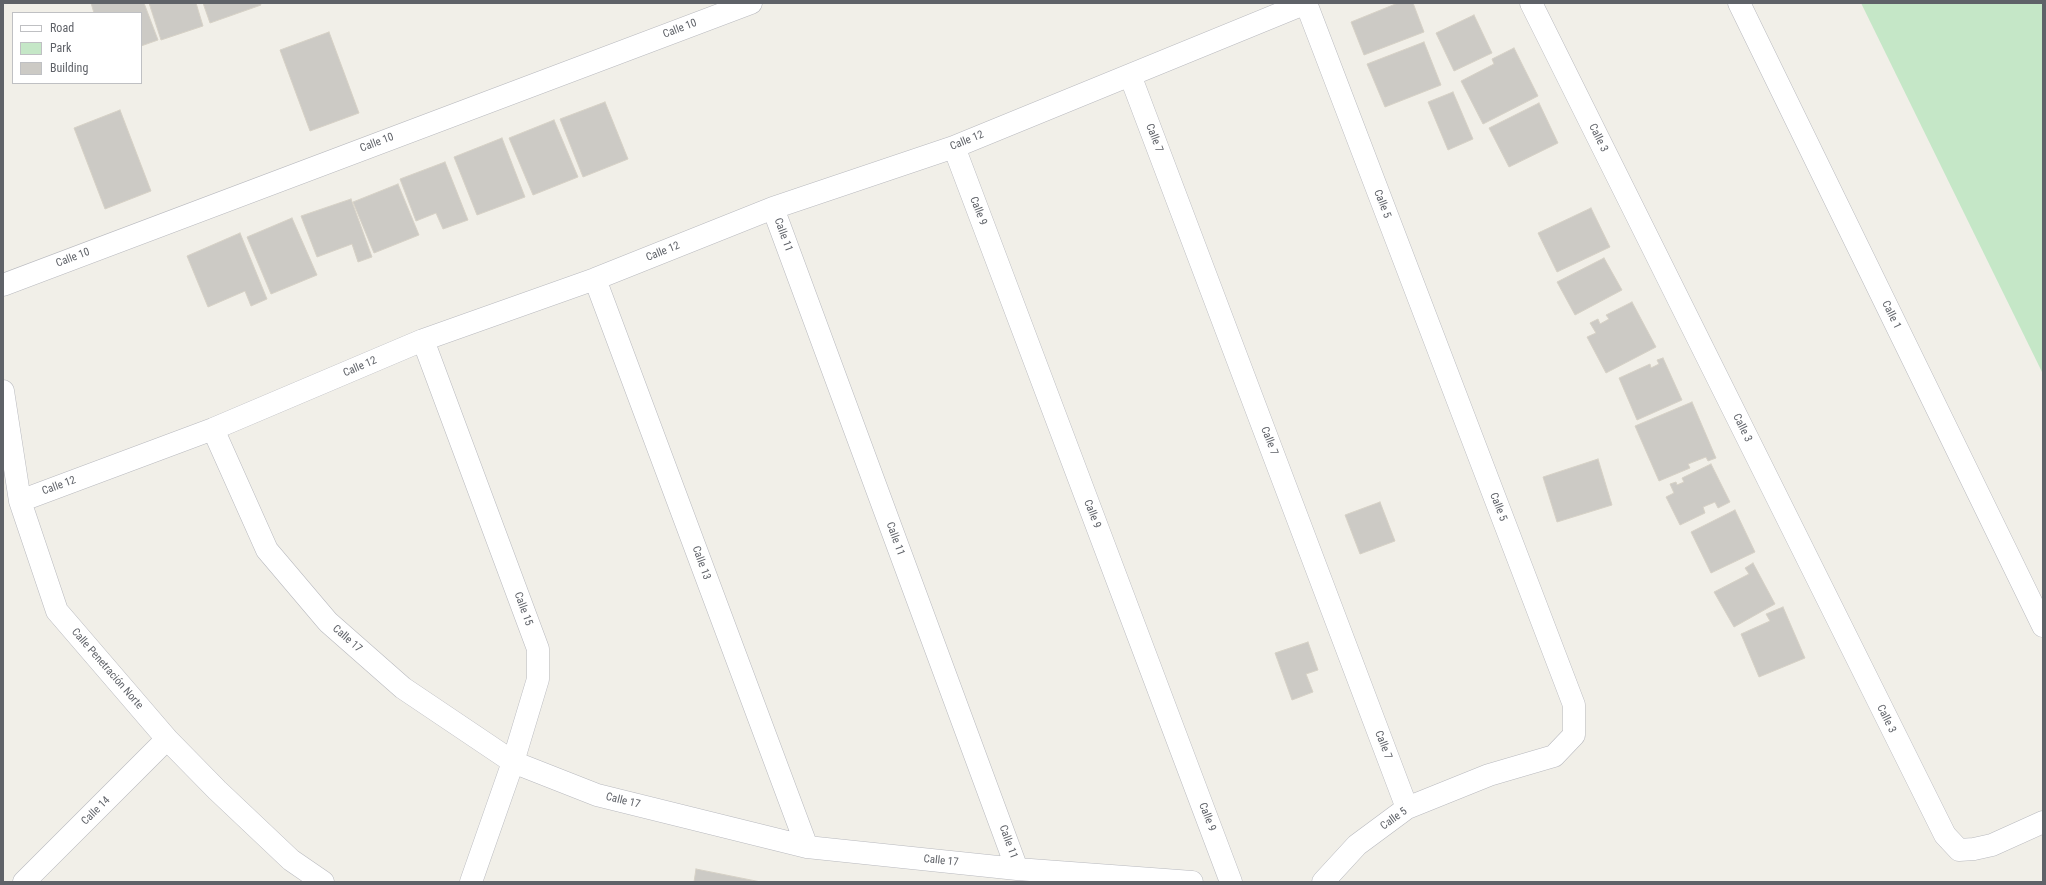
<!DOCTYPE html>
<html>
<head>
<meta charset="utf-8">
<style>
  body { margin:0 }
  #map { position:relative; width:2046px; height:885px; overflow:hidden; background:#f1efe8; font-family:"Roboto Condensed",sans-serif }
  canvas { display:block }
  .frame { position:absolute; inset:0; border:4px solid #5f6268; pointer-events:none }
  .legend { position:absolute; left:12px; top:12px; width:130px; height:72px; box-sizing:border-box; background:#fff; border:1px solid #bfc0c3; margin:0; padding:5px 7px; list-style:none; font-size:12px; color:#5f6268 }
  .legend li { display:flex; align-items:center; gap:8px; height:20px }
  .legend b { width:20px; border:1px solid #bfc0c3 }
</style>
</head>
<body>
<div id="map">
<canvas width="2046" height="885"></canvas>
<div class="frame"></div>
<ul class="legend">
<li><b style="height:5px;background:#fff"></b>Road</li>
<li><b style="height:11px;background:#c5e7c7"></b>Park</li>
<li><b style="height:11px;background:#cccac5"></b>Building</li>
</ul>
</div>
<script>
const ctx = document.querySelector('canvas').getContext('2d');
ctx.lineJoin = 'round';
function paint(path, color) { ctx.fillStyle = color; ctx.fill(path, 'evenodd'); }
const shape = rows => new Path2D(rows.map(r => 'M' + r).join(''));
function trace(path, color, width, dash) { ctx.strokeStyle = color; ctx.lineWidth = width; ctx.lineCap = dash ? 'butt' : 'round'; ctx.setLineDash(dash || []); ctx.stroke(path); }
function write(font, color, halo, rows, align = 'center') {
  ctx.font = font + ' "Roboto Condensed",sans-serif'; ctx.lineWidth = 3; ctx.setLineDash([]); ctx.textBaseline = 'middle'; ctx.strokeStyle = halo; ctx.fillStyle = color; for (const [text, x, y, turn = 0] of rows) {
    ctx.save(); ctx.translate(x, y); ctx.rotate((+turn || 0) * Math.PI / 180); ctx.textAlign = isNaN(turn) ? turn : align; if (halo) ctx.strokeText(text, 0, 0); ctx.fillText(text, 0, 0); ctx.restore();
  }
}
const green = shape([
  [1861,3,2043,3,2043,374]
]);
const building = shape([
  [91,3,144,3,158,40,141,46,141,13,94,13,91,3],
  [149,3,196,3,203,26,161,40,149,3],
  [203,3,260,3,261,5,210,23,203,3],
  [1398,3,1413,3,1424,32,1364,55,1351,22,1398,3],
  [1474,15,1492,53,1454,71,1436,33,1474,15],
  [329,32,359,113,310,131,280,50,329,32],
  [1424,42,1441,85,1385,107,1367,64,1424,42],
  [1514,48,1538,96,1483,124,1461,81,1494,64,1492,59,1514,48],
  [1453,92,1473,139,1448,150,1428,102,1453,92],
  [605,102,628,159,583,177,560,119,605,102],
  [1539,103,1558,143,1509,167,1489,128,1539,103],
  [120,110,151,191,105,209,74,128,120,110],
  [554,120,578,177,533,195,509,138,554,120],
  [502,138,525,197,477,215,454,157,502,138],
  [445,162,468,220,443,229,436,213,416,221,400,179,445,162],
  [398,184,419,235,374,253,353,202,398,184],
  [351,199,372,257,358,262,352,244,317,257,301,216,351,199],
  [1591,208,1610,247,1557,272,1538,233,1591,208],
  [292,218,317,275,271,294,247,237,292,218],
  [240,233,267,299,251,306,245,291,208,307,187,256,240,233],
  [1604,258,1622,290,1575,315,1557,282,1604,258],
  [1632,302,1656,347,1606,373,1587,337,1596,333,1590,323,1598,319,1600,324,1609,319,1606,315,1632,302],
  [1663,358,1682,400,1637,420,1619,378,1650,364,1651,368,1659,364,1657,360,1663,358],
  [1692,402,1716,458,1708,461,1706,457,1688,464,1690,468,1659,481,1635,426,1692,402],
  [1598,459,1612,505,1557,522,1543,477,1598,459],
  [1711,464,1730,502,1718,508,1715,502,1703,507,1705,513,1680,525,1666,497,1674,493,1670,484,1676,482,1677,485,1684,482,1682,478,1711,464],
  [1380,502,1395,541,1360,554,1345,515,1380,502],
  [1735,510,1755,552,1711,573,1691,532,1735,510],
  [1753,563,1775,604,1734,627,1714,592,1749,574,1745,568,1753,563],
  [1783,607,1805,658,1759,677,1741,634,1770,621,1766,614,1783,607],
  [1308,642,1318,670,1306,674,1313,692,1292,700,1275,653,1308,642],
  [696,869,761,882,694,882,696,869]
]);
const street = shape([
  [1306,3,1574,705,1574,735,1554,756,1489,775,1407,808,1357,845,1323,882],
  [1531,3,1945,835,1959,850,1974,849,1992,845,2043,822],
  [1739,3,2043,626],
  [1130,75,1407,808],
  [954,147,1231,882],
  [773,208,1017,869],
  [595,279,807,847],
  [3,285,751,3],
  [423,340,538,649,538,679,513,762,471,882],
  [3,391,20,501,57,611,167,739,217,790,291,860,323,882],
  [213,429,267,550,328,622,403,688,513,762,597,795,807,847,1017,869,1192,882],
  [20,501,213,429,423,340,595,279,773,208,954,147,1306,3],
  [24,882,167,739]
]);
const streetNames = [
  ["Calle 10",680,29,-21],
  ["Calle 7",1154,138,69],
  ["Calle 3",1598,138,64],
  ["Calle 12",967,141,-22],
  ["Calle 10",377,143,-21],
  ["Calle 5",1382,204,69],
  ["Calle 9",978,211,69],
  ["Calle 11",783,235,70],
  ["Calle 12",663,252,-22],
  ["Calle 10",73,258,-21],
  ["Calle 1",1891,315,64],
  ["Calle 12",360,367,-23],
  ["Calle 3",1742,428,64],
  ["Calle 7",1269,441,69],
  ["Calle 12",59,486,-20],
  ["Calle 5",1498,507,69],
  ["Calle 9",1092,514,69],
  ["Calle 11",895,539,70],
  ["Calle 13",701,563,70],
  ["Calle 15",523,609,70],
  ["Calle 17",347,639,41],
  ["Calle Penetración Norte",107,669,49],
  ["Calle 3",1886,719,64],
  ["Calle 7",1383,745,69],
  ["Calle 17",623,801,14],
  ["Calle 14",96,811,-45],
  ["Calle 9",1207,817,69],
  ["Calle 5",1394,819,-36],
  ["Calle 11",1008,842,70],
  ["Calle 17",941,861,6]
];
paint(green, '#c5e7c7');
paint(building, '#cccac5');
trace(building, '#d6d1c6', 1);
trace(street, '#b8b9be', 23);
trace(street, '#fff', 22);
write('11px', '#5f6268', '#fff', streetNames);
</script>
</body>
</html>
